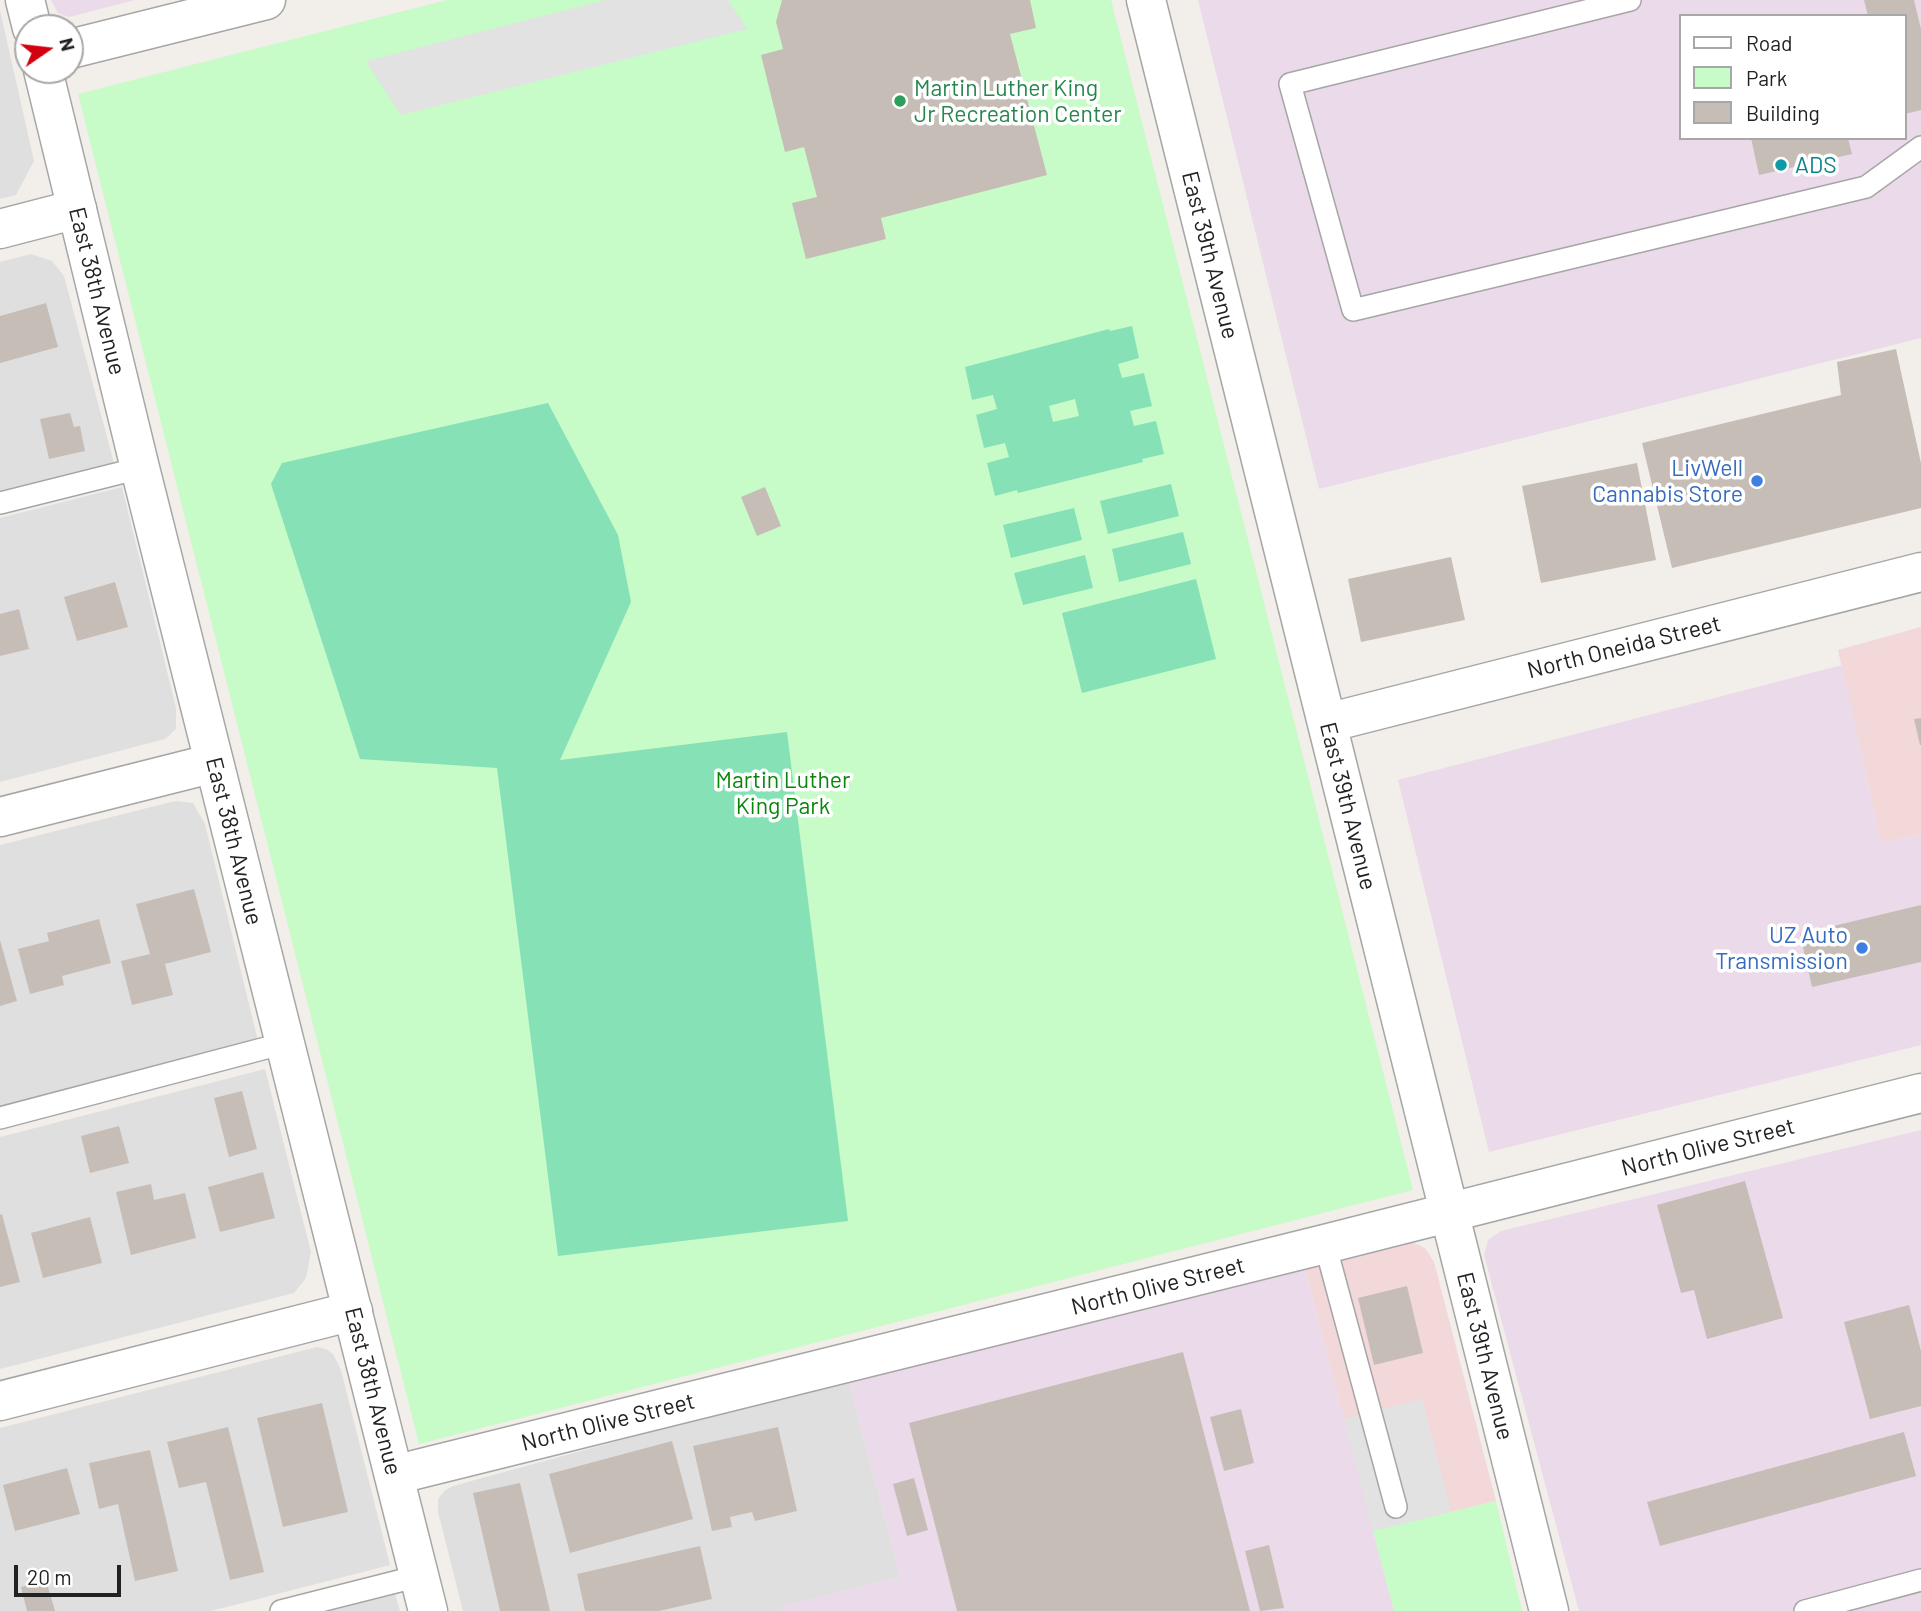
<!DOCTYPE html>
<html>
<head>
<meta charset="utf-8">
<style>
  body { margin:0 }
  #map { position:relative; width:1921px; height:1611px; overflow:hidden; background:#f2eee9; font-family:Barlow,sans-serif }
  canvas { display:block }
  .legend { position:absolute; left:1679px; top:14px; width:228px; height:126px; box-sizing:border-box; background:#fff; border:2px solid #a7a7a7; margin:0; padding:9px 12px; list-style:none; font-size:21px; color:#222 }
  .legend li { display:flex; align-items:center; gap:14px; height:35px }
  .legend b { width:35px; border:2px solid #a7a7a7 }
  .north { position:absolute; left:14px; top:14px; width:70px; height:70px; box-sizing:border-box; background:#fff; border:2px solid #a7a7a7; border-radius:50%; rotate:76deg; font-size:19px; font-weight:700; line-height:28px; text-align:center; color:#222 }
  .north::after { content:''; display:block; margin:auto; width:24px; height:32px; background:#d30010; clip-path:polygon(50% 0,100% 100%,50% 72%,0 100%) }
  .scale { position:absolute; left:14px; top:1565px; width:107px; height:32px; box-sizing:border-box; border:4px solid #222; border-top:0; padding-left:9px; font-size:21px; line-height:24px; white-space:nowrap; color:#222; -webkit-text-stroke:5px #fff; paint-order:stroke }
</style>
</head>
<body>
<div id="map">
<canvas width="1921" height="1611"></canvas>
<ul class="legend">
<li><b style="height:9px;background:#fff"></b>Road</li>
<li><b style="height:19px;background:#c7fbc7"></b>Park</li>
<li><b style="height:19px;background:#c7bdb7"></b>Building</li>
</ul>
<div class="north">N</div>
<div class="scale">20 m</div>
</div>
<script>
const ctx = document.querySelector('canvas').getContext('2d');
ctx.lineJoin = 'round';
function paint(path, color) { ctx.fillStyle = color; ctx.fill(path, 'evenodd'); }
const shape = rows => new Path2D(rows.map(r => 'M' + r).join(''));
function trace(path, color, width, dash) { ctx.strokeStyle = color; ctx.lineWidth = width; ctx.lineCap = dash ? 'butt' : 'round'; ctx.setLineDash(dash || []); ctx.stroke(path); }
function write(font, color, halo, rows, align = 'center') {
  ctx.font = font + ' Barlow,sans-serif'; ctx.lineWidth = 7; ctx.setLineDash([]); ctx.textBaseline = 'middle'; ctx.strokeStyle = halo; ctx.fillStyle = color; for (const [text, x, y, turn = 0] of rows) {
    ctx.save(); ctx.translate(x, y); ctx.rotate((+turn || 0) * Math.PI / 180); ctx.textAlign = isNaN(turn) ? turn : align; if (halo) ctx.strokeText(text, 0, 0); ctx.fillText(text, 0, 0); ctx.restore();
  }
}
const residential = shape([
  [0,10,34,161,16,195,0,199],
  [31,254,52,261,64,276,114,463,0,492,0,262],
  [122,487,176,708,176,729,165,739,0,782,0,518],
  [175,801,193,803,205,824,258,1041,0,1107,0,845],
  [265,1069,311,1252,306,1278,294,1293,0,1369,0,1137],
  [317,1347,326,1349,333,1354,341,1370,390,1565,211,1611,0,1611,0,1428],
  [848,1378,900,1577,781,1607,781,1611,463,1611,438,1512,438,1499,444,1491,453,1486],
  [395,1594,400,1611,329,1611]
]);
const commercial = shape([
  [1921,627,1921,834,1881,843,1838,650],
  [1412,1242,1425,1248,1434,1262,1496,1501,1373,1531,1305,1268]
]);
const industrial = shape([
  [51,0,135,0,69,17,58,13],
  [1198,0,1921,0,1921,338,1319,489],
  [1681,16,1905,16,1905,138,1681,138],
  [1842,665,1881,843,1921,834,1921,1045,1489,1152,1398,780],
  [1921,1130,1921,1611,1579,1611,1484,1255,1488,1240,1501,1231],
  [1305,1268,1394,1611,781,1611,780,1607,900,1577,848,1378]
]);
const park = shape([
  [447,0,1111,0,1413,1190,419,1444,78,94],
  [1496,1501,1522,1611,1394,1611,1373,1531]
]);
const pitch = shape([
  [1132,326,1139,358,1118,364,1122,378,1144,373,1152,406,1130,411,1134,426,1156,421,1164,454,1142,459,1143,462,1018,493,1017,490,995,496,987,463,1009,457,1005,443,984,448,976,415,997,409,993,395,972,400,965,367,1109,329,1110,331],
  [1075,399,1079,416,1053,422,1049,406],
  [548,403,618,535,631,602,560,760,787,732,848,1221,558,1256,497,768,360,759,271,484,282,463],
  [1171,484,1179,516,1108,534,1100,501],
  [1074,508,1082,540,1011,558,1003,525],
  [1183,532,1191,564,1119,582,1112,549],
  [1085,555,1093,588,1023,605,1014,573],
  [1196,579,1216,659,1082,693,1062,613]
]);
const parking = shape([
  [606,0,728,0,747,29,401,115,366,61],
  [1422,1399,1451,1512,1373,1531,1344,1419]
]);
const building = shape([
  [782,0,1030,0,1036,28,1010,34,1047,175,881,218,886,239,806,259,792,203,817,197,804,147,785,152,761,55,783,49,776,22],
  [1864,0,1914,0,1921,29,1921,110,1905,114,1905,16,1868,16],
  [1751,138,1848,138,1852,154,1759,175],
  [46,303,58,347,0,363,0,316],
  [1896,349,1921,463,1921,508,1672,568,1642,443,1841,395,1837,362],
  [70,413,74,427,80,426,85,451,49,459,40,419],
  [1637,463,1656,560,1541,583,1522,486],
  [765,487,781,526,757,536,741,497],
  [1451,557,1465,620,1361,642,1348,579],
  [115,582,128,627,77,641,64,597],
  [19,609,29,649,0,656,0,614],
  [1921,718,1921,745,1920,745,1914,719],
  [194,889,211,952,165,964,173,995,132,1005,121,961,150,954,136,904],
  [1921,905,1921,962,1812,987,1800,934],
  [99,919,111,963,62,976,64,985,30,994,18,949,49,941,47,933],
  [0,940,17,1001,0,1006],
  [242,1091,257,1149,229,1157,214,1098],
  [119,1126,129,1163,90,1173,81,1136],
  [263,1172,275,1218,220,1232,208,1187],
  [1745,1181,1783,1318,1707,1339,1694,1290,1681,1293,1657,1205],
  [151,1184,154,1200,185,1193,196,1238,131,1255,116,1192],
  [2,1214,20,1282,0,1287,0,1215],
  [90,1217,102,1263,43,1278,31,1233],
  [1407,1286,1423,1353,1374,1365,1358,1298],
  [1909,1305,1921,1351,1921,1406,1870,1419,1844,1322],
  [1183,1352,1250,1611,957,1611,909,1423],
  [322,1403,348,1512,283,1527,257,1418],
  [1241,1409,1254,1463,1224,1471,1210,1417],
  [228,1427,264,1572,230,1580,206,1482,179,1488,167,1442],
  [778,1427,797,1511,755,1521,752,1512,730,1517,732,1527,712,1531,693,1446],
  [1904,1432,1916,1476,1660,1546,1647,1502],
  [672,1441,693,1519,570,1553,549,1474],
  [150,1450,178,1571,135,1581,118,1504,99,1509,89,1463],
  [67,1468,80,1514,15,1531,3,1485],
  [914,1478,928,1530,907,1536,893,1484],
  [520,1483,550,1611,500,1611,473,1493],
  [1269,1545,1284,1608,1260,1611,1245,1551],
  [700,1546,712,1599,659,1611,585,1611,577,1574],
  [46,1580,55,1611,27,1611,21,1587]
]);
const service = shape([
  [1630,0,1290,84,1353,310,1866,187,1921,147],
  [0,503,140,468],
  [0,1118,285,1043],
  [1325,1244,1396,1507],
  [281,1611,419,1576],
  [1805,1611,1921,1580]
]);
const minor = shape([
  [1146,0,1549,1611],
  [70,49,266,0],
  [0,229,77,209],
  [1327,723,1921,572],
  [0,1401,353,1311],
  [394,1475,1325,1244,1921,1093]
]);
const tertiary = shape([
  [25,0,32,28],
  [43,70,140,468,428,1611],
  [0,817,214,763]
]);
const markers = [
  [900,101,7,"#2e9e5b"],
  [1781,165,7,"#0f9aa8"],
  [1757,481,7,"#3f7fe0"],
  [1862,948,7,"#3f7fe0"]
];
const leisureNames = [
  ["Martin Luther King",914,88],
  ["Jr Recreation Center",914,114]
];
const cultureNames = [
  ["ADS",1795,165]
];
const streetNames = [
  ["East 39th Avenue",1210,255,76],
  ["East 38th Avenue",97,291,76],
  ["North Oneida Street",1624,647,-14],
  ["East 39th Avenue",1348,806,76],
  ["East 38th Avenue",234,841,76],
  ["North Olive Street",1708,1147,-14],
  ["North Olive Street",1158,1286,-14],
  ["East 39th Avenue",1485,1356,76],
  ["East 38th Avenue",373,1391,76],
  ["North Olive Street",608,1422,-14]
];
const shopNames = [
  ["LivWell",1743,468],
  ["Cannabis Store",1743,494],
  ["UZ Auto",1848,935],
  ["Transmission",1848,961]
];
const parkNames = [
  ["Martin Luther",783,780],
  ["King Park",783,806]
];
paint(residential, '#e0dfdf');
paint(commercial, '#f2d8d9');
paint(industrial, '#ebdae9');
paint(park, '#c7fbc7');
paint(pitch, '#86e1b7');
paint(parking, '#e2e2e2');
paint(building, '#c7bdb7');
trace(service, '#a6a6a6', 24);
trace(minor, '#a6a6a6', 41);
trace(tertiary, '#a6a6a6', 41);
trace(service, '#fff', 21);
trace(minor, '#fff', 38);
trace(tertiary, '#fff', 38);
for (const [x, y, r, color] of markers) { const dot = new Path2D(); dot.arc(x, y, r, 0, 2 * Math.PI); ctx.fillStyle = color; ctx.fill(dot); trace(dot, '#fff', 2.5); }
write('23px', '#27864d', '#fff', leisureNames, 'left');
write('23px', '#0d838f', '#fff', cultureNames, 'left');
write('23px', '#222', '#fff', streetNames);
write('23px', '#366cbe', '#fff', shopNames, 'right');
write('23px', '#0a850b', '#fff', parkNames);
</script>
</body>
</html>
